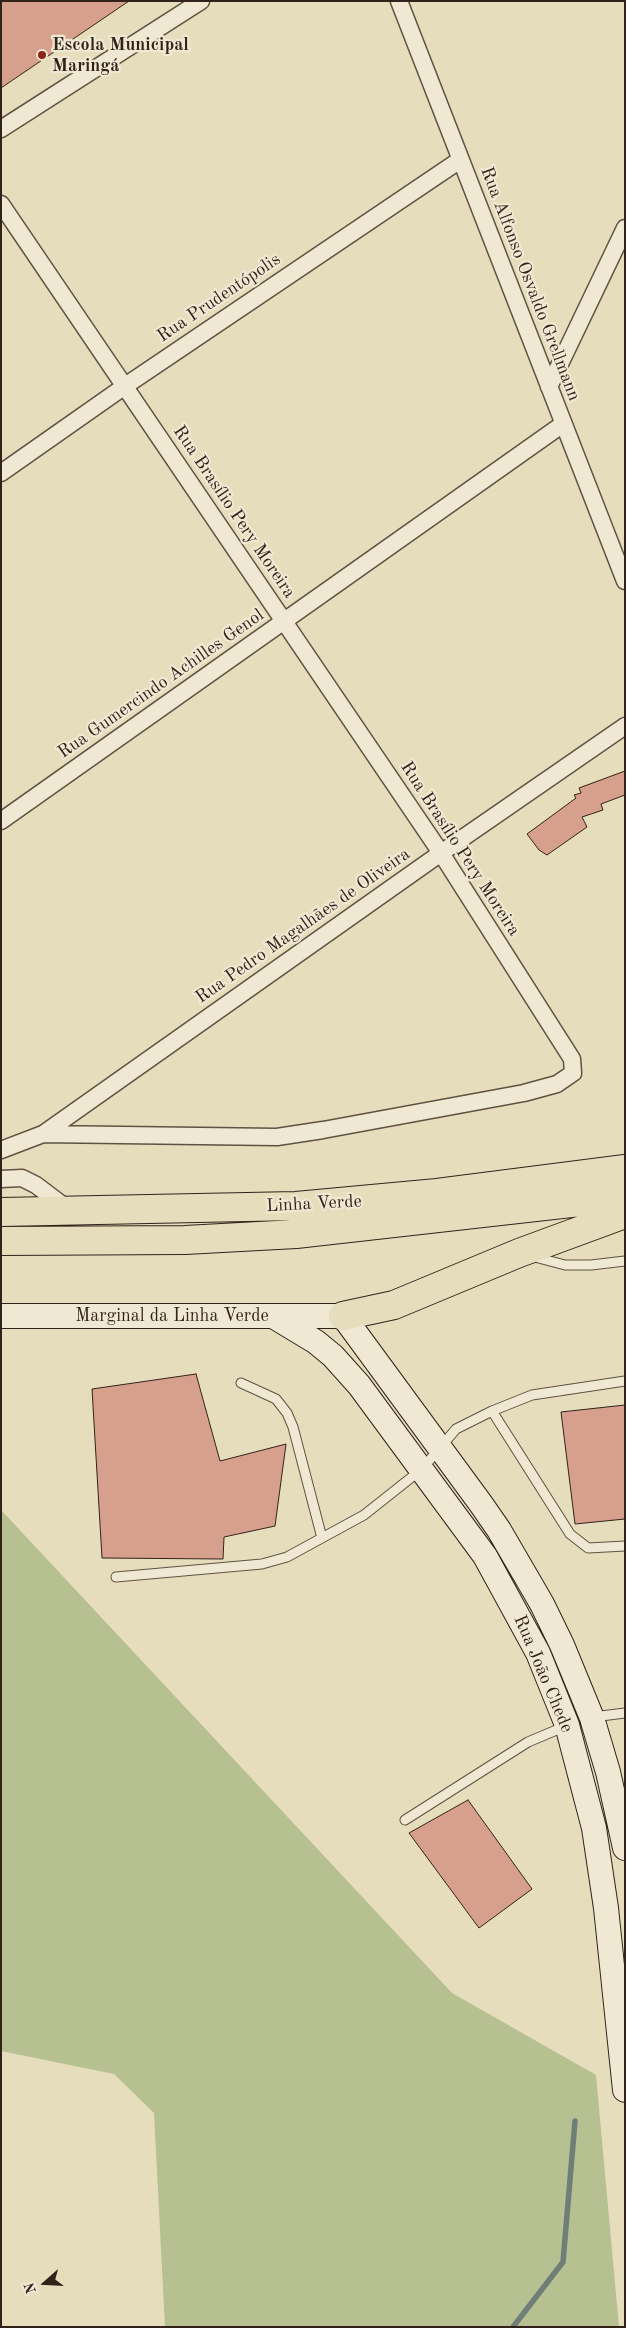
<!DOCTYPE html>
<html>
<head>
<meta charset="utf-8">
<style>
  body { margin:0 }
  #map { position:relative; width:626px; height:2328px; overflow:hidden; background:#e6ddbc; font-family:"Old Standard TT",serif }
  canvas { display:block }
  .frame { position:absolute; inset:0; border:2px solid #32231a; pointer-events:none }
  .north { position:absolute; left:20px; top:2258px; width:50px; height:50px; -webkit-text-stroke:4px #efe9d3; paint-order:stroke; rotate:251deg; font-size:14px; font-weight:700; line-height:20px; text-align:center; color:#32231a }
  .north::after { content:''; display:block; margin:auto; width:18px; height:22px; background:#32231a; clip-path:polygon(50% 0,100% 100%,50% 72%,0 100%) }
</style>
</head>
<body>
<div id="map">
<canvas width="626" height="2328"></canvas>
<div class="frame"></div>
<div class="north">N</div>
</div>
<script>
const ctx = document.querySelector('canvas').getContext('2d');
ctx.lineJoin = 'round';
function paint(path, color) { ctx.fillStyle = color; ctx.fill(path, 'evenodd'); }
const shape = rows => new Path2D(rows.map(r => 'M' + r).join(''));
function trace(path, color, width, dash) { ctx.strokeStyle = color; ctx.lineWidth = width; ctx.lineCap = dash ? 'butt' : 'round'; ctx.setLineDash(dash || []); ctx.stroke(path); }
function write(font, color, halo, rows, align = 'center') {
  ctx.font = font + ' "Old Standard TT",serif'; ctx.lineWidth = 4.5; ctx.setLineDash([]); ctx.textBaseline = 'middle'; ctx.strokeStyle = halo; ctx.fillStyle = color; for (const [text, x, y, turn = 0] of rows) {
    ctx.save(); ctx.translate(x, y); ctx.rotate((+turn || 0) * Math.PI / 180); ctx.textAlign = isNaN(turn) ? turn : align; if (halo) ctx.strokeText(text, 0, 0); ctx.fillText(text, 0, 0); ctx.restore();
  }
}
const green = shape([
  [1,1510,452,1993,596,2075,619,2327,165,2327,154,2113,114,2074,1,2051]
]);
const stream = shape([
  [513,2327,563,2262,575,2121]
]);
const building = shape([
  [1,1,129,1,1,88,1,1],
  [625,771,625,795,601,804,603,810,582,817,587,827,547,855,539,850,527,834,576,798,574,795,581,793,579,788,625,771],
  [196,1374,220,1461,286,1444,275,1526,224,1537,223,1559,102,1558,92,1389,196,1374],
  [625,1405,625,1519,575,1524,561,1412,625,1405],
  [468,1800,532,1889,479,1928,409,1833,468,1800]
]);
const lane = shape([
  [531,1256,565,1265,591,1265,625,1261],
  [241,1383,276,1399,287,1413,293,1427,322,1538],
  [492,1411,570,1534,588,1548,625,1546],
  [116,1577,262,1564,287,1557,364,1515,422,1469,456,1429,492,1411,532,1395,625,1381],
  [593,1717,625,1713],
  [405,1820,528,1742,566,1726]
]);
const street = shape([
  [399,1,625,581],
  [1,129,201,1],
  [1,204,441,853,572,1059,573,1073,557,1084,524,1093,323,1130,277,1137,43,1134],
  [549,387,625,228],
  [1,473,125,386,460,160],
  [1,821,563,424],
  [1,1150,43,1134,441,853,625,726],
  [1,1179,22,1178,36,1185,69,1210]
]);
const secondary = shape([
  [1,1316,343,1316,481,1504,499,1530,542,1604,562,1645,592,1718,608,1772,625,1848],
  [273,1316,316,1342,333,1356,359,1385,485,1556,538,1653,567,1725,594,1828,606,1908,625,2090]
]);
const highway = shape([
  [1,1212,296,1206,437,1193,625,1169],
  [1,1241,185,1240,296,1234,625,1197],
  [343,1316,394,1305,519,1253,625,1214]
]);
const markers = [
  [42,55,5,"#8f2418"]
];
const poiNames = [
  ["Escola Municipal",52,45],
  ["Maringá",52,66]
];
const streetNames = [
  ["Rua Alfonso Osvaldo Grellmann",530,284,69],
  ["Rua Prudentópolis",219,298,-34],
  ["Rua Brasílio Pery Moreira",234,512,56],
  ["Rua Gumercindo Achilles Genol",161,684,-35],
  ["Rua Brasílio Pery Moreira",460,849,57],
  ["Rua Pedro Magalhães de Oliveira",303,926,-35],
  ["Linha Verde",314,1204,-3],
  ["Marginal da Linha Verde",172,1316],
  ["Rua João Chede",543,1674,67]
];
paint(green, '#b6c090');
trace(stream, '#6f7e77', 5.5);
paint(building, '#d7a08d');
trace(building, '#32231a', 1);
trace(lane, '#5f5242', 11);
trace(street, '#5f5242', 19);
trace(secondary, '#32231a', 26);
trace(highway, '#32231a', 30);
trace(lane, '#efe9d3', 9);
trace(street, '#efe9d3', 16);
trace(secondary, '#efe9d3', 24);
trace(highway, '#e6ddbc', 28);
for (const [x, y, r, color] of markers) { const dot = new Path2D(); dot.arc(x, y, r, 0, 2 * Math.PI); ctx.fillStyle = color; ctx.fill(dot); trace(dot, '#efe9d3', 2); }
write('bold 18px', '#32231a', '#efe9d3', poiNames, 'left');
write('18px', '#32231a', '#efe9d3', streetNames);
</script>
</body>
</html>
